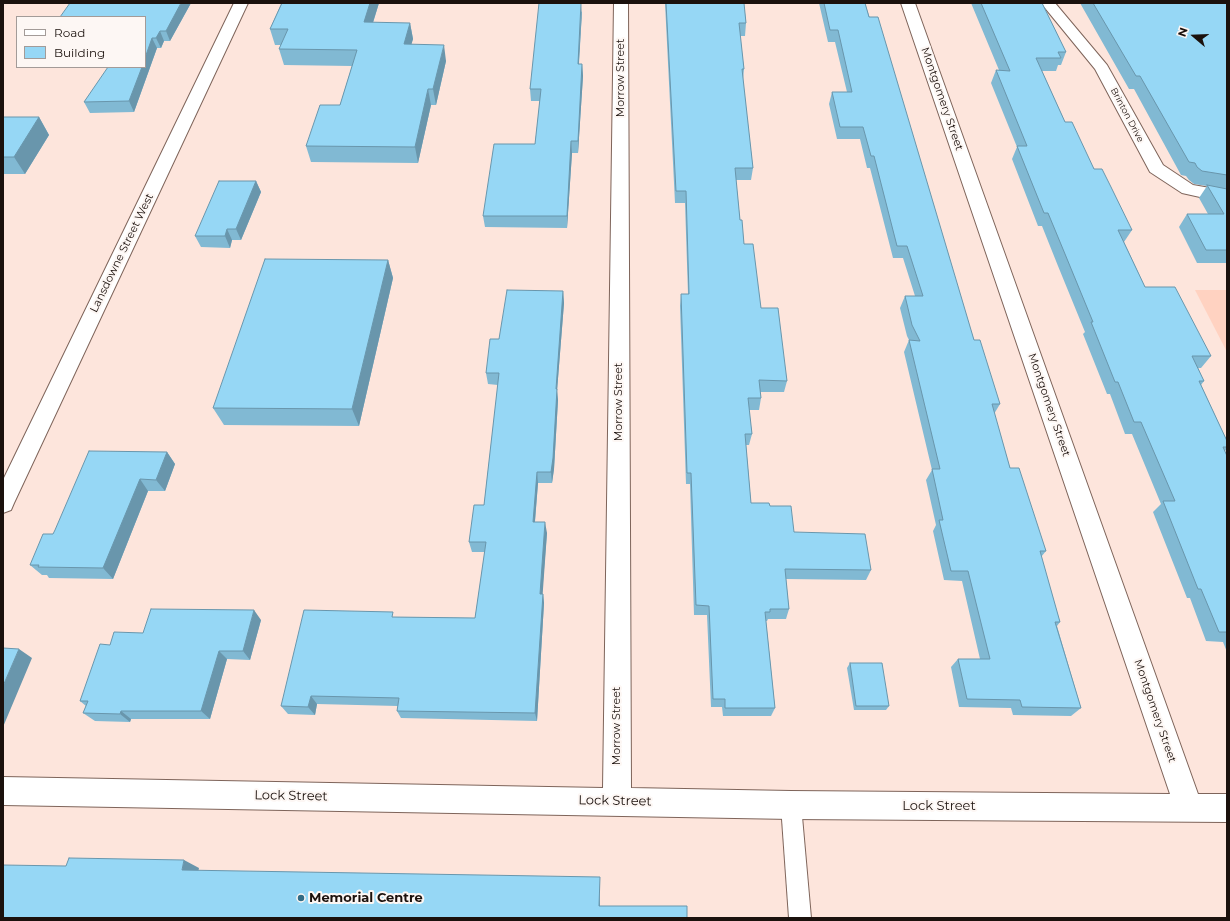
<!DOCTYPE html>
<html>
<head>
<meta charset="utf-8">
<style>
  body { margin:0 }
  #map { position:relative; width:1230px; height:921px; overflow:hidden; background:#fde5dc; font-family:Montserrat,sans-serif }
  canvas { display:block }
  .frame { position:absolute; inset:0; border:4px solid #1b110d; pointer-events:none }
  .legend { position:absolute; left:16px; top:16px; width:130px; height:52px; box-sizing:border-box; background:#fdf7f4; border:1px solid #a39b98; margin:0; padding:5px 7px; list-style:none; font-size:12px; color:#1b110d }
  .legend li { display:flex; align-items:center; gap:8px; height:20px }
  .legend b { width:20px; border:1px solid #a39b98 }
  .north { position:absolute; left:1174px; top:16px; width:40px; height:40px; -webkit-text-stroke:3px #fdf7f4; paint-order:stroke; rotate:289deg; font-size:11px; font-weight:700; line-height:16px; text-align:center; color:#1b110d }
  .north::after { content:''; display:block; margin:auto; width:14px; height:18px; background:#1b110d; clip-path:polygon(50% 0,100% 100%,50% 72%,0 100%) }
</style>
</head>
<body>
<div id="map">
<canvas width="1230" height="921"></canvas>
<div class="frame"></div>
<ul class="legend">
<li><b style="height:5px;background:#fff"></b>Road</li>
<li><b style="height:11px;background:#96d7f5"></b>Building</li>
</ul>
<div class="north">N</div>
</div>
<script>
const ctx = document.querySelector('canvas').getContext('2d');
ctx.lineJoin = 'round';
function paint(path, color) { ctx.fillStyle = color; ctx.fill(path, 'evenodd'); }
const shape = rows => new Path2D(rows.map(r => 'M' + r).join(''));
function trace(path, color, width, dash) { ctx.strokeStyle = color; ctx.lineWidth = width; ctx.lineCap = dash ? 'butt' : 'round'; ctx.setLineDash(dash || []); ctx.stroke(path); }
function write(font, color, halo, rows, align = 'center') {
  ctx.font = font + ' Montserrat,sans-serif'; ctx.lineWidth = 4; ctx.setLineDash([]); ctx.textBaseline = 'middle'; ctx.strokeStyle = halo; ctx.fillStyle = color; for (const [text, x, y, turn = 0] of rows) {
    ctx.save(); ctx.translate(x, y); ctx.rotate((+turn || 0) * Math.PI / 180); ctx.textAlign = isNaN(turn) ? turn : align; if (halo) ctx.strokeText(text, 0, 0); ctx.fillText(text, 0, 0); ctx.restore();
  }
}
const green = shape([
  [1195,290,1227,290,1227,352]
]);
const lane = shape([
  [791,795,798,798,801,805,811,918,789,918,781,805,784,798,791,795]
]);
const street = shape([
  [614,3,628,3,631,788,791,791,1170,794,901,3,915,3,1198,794,1227,794,1227,822,791,819,3,805,3,777,603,788,614,3],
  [1041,3,1055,3,1107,65,1163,165,1193,185,1227,191,1227,203,1182,193,1150,172,1095,69,1041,3]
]);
const secondary = shape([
  [234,3,248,3,14,503,11,510,3,513,3,480,234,3]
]);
const wall = shape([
  [191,3,170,41,164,41,161,48,157,48,134,112,90,113,84,102,145,17],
  [281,3,379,3,373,23,410,23,413,39,411,44,446,61,436,105,431,105,418,163,311,162,306,146,340,105,352,66,284,65,279,49,281,45,275,45,270,29,281,4],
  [665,3,744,3,746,23,745,36,740,36,744,69,743,80,753,168,751,180,736,180,740,220,744,244,761,308,787,381,784,392,760,392,761,398,759,410,749,410,752,434,749,445,746,445,751,503,770,506,794,532,871,570,866,580,786,579,789,609,786,619,768,619,767,621,766,621,775,708,771,716,723,716,722,707,711,707,707,615,694,615,690,484,686,484,680,306,681,294,688,294,685,203,675,203],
  [819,3,865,3,974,340,1000,404,994,414,1010,468,1046,551,1041,557,1060,622,1057,626,1081,708,1071,716,1013,715,1011,708,959,707,951,667,958,659,980,659,962,581,944,580,933,531,936,525,926,480,932,470,904,352,909,340,907,336,900,308,905,296,915,296,903,258,893,258,870,168,867,168,860,139,837,139,829,104,832,92,847,92,835,42,828,42],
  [971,3,1042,3,1066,52,1061,65,1058,65,1056,71,1042,71,1065,122,1132,230,1124,242,1145,287,1211,356,1201,368,1198,368,1204,381,1201,385,1227,441,1227,449,1225,451,1227,456,1227,652,1223,642,1206,641,1190,598,1187,598,1153,512,1161,504,1132,434,1125,434,1110,394,1107,394,1083,334,1085,332,1058,266,1042,226,1038,226,1012,159,1017,147,991,83,996,70,999,70],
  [1080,3,1227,3,1227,263,1197,263,1179,227,1187,214,1208,214,1199,198,1207,186,1194,184,1189,180,1186,176,1181,175,1134,89,1129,89],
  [582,11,579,64,582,64,583,76,578,153,572,153,567,228,485,227,483,216,535,144,540,101,531,101,530,89],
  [3,117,39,117,49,135,25,174,3,174],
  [256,181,261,192,241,240,232,240,230,248,201,247,195,236],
  [388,260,393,278,359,426,224,425,213,408],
  [563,291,564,303,557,391,558,400,554,469,552,483,538,483,535,522,547,533,542,594,543,594,544,603,537,721,401,718,397,711,398,706,317,704,315,715,288,714,281,706,395,617,475,618,485,552,472,552,469,542,484,505,498,385,488,384,486,373,499,339],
  [167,452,175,464,165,491,148,491,113,579,49,578,47,575,42,575,30,565,53,534],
  [261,620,250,660,227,659,210,719,131,719,130,722,95,721,83,713,86,706,80,701,110,645,143,633],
  [850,663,889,706,886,710,854,710,847,668]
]);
const shadedWall = shape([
  [181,3,191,3,170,41,166,31],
  [370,3,379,3,368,38,364,22],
  [582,3,582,11,578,76,578,64],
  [410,23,413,39,407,60,404,44],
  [160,31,164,41,161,48,156,38],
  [152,38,157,48,134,112,129,101,142,67,145,67,145,58],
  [444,45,446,61,436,105,433,89],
  [582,64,583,76,578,153,578,141],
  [428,89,431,105,418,163,415,147],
  [39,117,49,135,25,174,14,157],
  [571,141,572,153,567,228,567,216],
  [256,181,261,192,241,240,236,229],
  [227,229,232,240,230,248,225,236],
  [388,260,393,278,359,426,352,409],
  [563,291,564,303,557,391,558,400,554,469,552,483,551,472,556,389],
  [167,452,175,464,165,491,156,480],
  [537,472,538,483,534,532,533,522],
  [140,479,148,491,113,579,103,568],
  [545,522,547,533,542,603,540,594],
  [543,594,544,603,537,721,535,713],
  [254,610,261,620,250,660,243,651],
  [19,649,32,658,3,727,3,686],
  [219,651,227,659,210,719,201,711],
  [311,696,317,704,315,715,308,707],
  [121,711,131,719,130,722,120,714],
  [184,860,199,868,197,878,182,870],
  [600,877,600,912,599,906]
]);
const building = shape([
  [70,3,181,3,166,31,160,31,156,38,152,38,145,58,145,17,60,17,70,3],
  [282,3,370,3,364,22,410,23,404,44,444,45,433,89,428,89,415,147,306,146,320,105,340,105,357,50,279,49,288,29,270,29,282,3],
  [539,3,581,3,578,64,582,64,578,141,571,141,567,216,483,216,494,144,535,144,541,89,530,89,539,3],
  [666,3,744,3,746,23,739,23,744,69,742,69,753,168,735,168,740,220,742,220,744,244,753,244,761,308,778,308,787,381,759,380,761,398,748,398,752,434,745,434,751,503,769,503,770,506,791,506,794,532,865,534,871,570,785,569,789,609,770,609,770,612,765,612,775,708,725,708,725,699,713,699,709,606,696,605,691,473,687,473,681,294,689,294,686,191,676,191,666,3],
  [824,3,865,3,869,17,878,17,974,340,980,340,1000,404,992,404,1010,468,1019,468,1046,551,1040,551,1060,622,1055,622,1081,708,1022,707,1020,700,967,699,958,659,990,659,968,571,951,571,939,520,943,520,932,469,940,469,909,340,920,341,912,325,905,296,923,296,907,246,897,246,874,156,871,156,863,127,840,127,832,92,852,92,838,30,830,30,824,3],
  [981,3,1042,3,1066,52,1058,52,1061,58,1036,58,1065,122,1072,122,1094,169,1102,169,1111,187,1132,230,1118,230,1145,287,1175,287,1211,356,1192,356,1204,381,1199,381,1227,441,1227,447,1223,447,1227,456,1227,632,1219,632,1201,589,1198,589,1163,501,1175,501,1141,422,1134,422,1118,382,1115,382,1091,322,1093,322,1065,254,1048,213,1044,213,1017,146,1027,146,996,70,1010,71,981,3],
  [1093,3,1227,3,1227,175,1202,171,1197,167,1195,163,1189,162,1140,76,1136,76,1093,3],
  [108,67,142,67,129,101,84,102,108,67],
  [3,117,39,117,14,157,3,157,3,117],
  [219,181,256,181,236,229,227,229,225,236,195,236,219,181],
  [1207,185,1227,189,1227,250,1206,250,1187,214,1224,214,1207,185],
  [265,259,388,260,352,409,213,408,265,259],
  [507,290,563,291,556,389,557,389,553,458,551,472,537,472,533,522,545,522,540,594,543,594,535,713,397,711,399,698,311,696,308,707,281,706,304,610,393,612,392,617,475,618,486,542,469,542,474,505,484,505,499,373,486,373,490,339,499,339,507,290],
  [89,451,167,452,156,480,140,479,103,568,38,567,39,565,30,565,43,534,53,534,55,530,89,451],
  [151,609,254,610,243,651,219,651,201,711,121,711,120,714,83,713,88,701,80,701,100,644,110,645,114,632,143,633,151,609],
  [3,648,19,649,3,686,3,648],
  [850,663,882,663,889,706,856,706,850,663],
  [69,858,184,860,182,870,600,877,599,906,687,906,687,918,3,918,3,865,66,866,69,858]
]);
const markers = [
  [301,898,4,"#316b84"]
];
const farStreetnames = [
  ["Brinton Drive",1127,115,62]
];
const streetNames = [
  ["Morrow Street",621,78,-90],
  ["Montgomery Street",942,99,71],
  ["Lansdowne Street West",122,253,-64],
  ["Morrow Street",619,402,-90],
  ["Montgomery Street",1049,405,71],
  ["Montgomery Street",1155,711,71],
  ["Morrow Street",617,726,-90]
];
const nearStreetnames = [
  ["Lock Street",291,796,1],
  ["Lock Street",615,801,1],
  ["Lock Street",939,806]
];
const nearPoinames = [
  ["Memorial Centre",309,898]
];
paint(green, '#ffd2c1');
trace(lane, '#7e645a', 2);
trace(street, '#7e645a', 2);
trace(secondary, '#7e645a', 2);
paint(lane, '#fff');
paint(street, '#fff');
paint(secondary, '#fff');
paint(wall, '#81b9d3');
paint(shadedWall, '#6996ac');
paint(building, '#96d7f5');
trace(building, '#6996ac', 1);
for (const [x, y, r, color] of markers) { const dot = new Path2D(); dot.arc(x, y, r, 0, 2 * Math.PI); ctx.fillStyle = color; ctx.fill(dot); trace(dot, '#fdf7f4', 1.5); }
write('9px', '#1b110d', '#fdf7f4', farStreetnames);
write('11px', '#1b110d', '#fdf7f4', streetNames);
write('13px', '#1b110d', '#fdf7f4', nearStreetnames);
write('bold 13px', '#1b110d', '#fdf7f4', nearPoinames, 'left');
</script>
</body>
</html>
